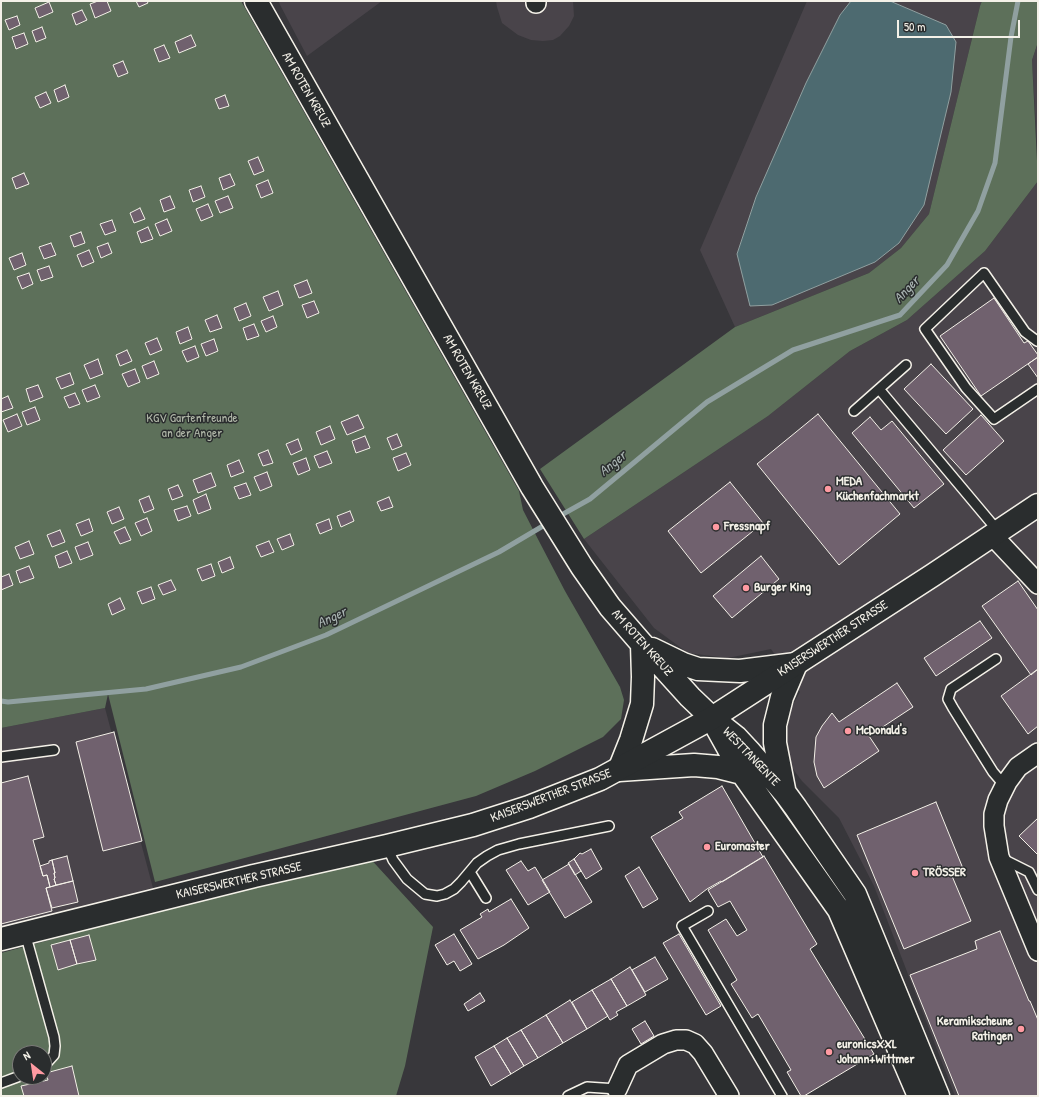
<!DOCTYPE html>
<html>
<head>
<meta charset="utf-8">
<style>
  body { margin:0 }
  #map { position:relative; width:1039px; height:1097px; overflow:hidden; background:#38373b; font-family:"Patrick Hand",sans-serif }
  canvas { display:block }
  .frame { position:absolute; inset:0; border:2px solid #f4f1e8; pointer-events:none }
  .north { position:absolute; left:12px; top:1045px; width:40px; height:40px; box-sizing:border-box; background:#2a2d2e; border:1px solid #7b7b78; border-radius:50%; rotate:330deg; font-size:11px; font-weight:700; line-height:16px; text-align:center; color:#f4f1e8 }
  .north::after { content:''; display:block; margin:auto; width:14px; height:18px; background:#ff9aa2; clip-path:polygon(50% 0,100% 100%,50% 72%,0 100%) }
  .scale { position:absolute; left:897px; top:20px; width:123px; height:18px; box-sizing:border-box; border:2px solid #f4f1e8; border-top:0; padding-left:5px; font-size:12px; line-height:14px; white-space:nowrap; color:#f4f1e8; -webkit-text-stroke:3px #2a2d2e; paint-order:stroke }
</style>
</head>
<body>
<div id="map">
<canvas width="1039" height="1097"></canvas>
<div class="frame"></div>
<div class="north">N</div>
<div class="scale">50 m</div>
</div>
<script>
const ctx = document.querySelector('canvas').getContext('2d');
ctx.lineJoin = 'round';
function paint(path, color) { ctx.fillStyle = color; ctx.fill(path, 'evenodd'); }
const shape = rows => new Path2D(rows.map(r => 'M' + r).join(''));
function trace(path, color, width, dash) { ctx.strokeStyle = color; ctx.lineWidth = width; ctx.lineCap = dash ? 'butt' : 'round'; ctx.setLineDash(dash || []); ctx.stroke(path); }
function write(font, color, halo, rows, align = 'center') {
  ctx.font = font + ' "Patrick Hand",sans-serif'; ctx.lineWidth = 3; ctx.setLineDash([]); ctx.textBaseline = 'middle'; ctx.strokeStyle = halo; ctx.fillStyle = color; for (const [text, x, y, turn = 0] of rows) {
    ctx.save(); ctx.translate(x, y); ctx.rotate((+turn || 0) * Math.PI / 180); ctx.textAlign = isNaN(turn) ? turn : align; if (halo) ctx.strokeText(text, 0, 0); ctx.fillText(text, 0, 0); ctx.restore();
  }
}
const built = shape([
  [278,1,382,1,307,56],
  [496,1,573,1,574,16,569,26,560,36,553,40,543,41,531,40,518,35,502,23,497,7],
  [807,1,982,1,980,6,929,214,901,248,869,273,735,327,700,250],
  [1038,42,1038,163,1032,60],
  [1038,181,1038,1096,955,1096,874,886,839,818,802,781,793,769,787,753,784,737,785,719,800,692,771,649,728,658,688,653,654,628,584,539,768,416,850,351,907,320,985,251],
  [105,708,153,888,1,926,1,728]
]);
const green = shape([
  [1,1,241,1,519,491,523,510,541,545,565,591,620,687,624,700,621,719,603,737,535,771,476,796,155,882,108,694,105,708,1,728],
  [982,1,1038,1,1038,42,1032,60,1038,181,985,251,907,320,850,351,768,416,584,539,540,469,735,327,869,273,901,248,929,214,980,6],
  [367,855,433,927,405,1066,396,1096,1,1096,1,953],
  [20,1053,44,1053,44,1077,20,1077]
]);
const water = shape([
  [851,1,890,1,946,25,956,42,951,92,924,205,899,243,875,262,772,305,750,306,737,254,756,197,806,83,840,15,851,1]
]);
const stream = shape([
  [556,518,590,499,707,402,793,350,900,315,947,265,978,211,995,163,1011,37,1018,1],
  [1,701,8,702,146,689,241,667,326,635,499,552,548,523]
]);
const building = shape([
  [98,1,107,1,111,11,95,18,90,4,98,1],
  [136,1,147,1,148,3,139,7,136,1],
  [49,2,53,12,39,18,35,8,49,2],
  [82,10,87,20,76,25,72,14,82,10],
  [17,16,20,25,9,30,5,20,17,16],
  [42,27,46,38,36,42,32,31,42,27],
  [24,33,28,44,16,49,12,37,24,33],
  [191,35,196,46,179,53,175,42,191,35],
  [164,45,170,58,159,62,154,49,164,45],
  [123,61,128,73,118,77,113,65,123,61],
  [65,85,69,97,58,102,54,90,65,85],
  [46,92,51,103,40,108,35,97,46,92],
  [225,95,229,106,219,109,215,99,225,95],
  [258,157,264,171,254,175,248,161,258,157],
  [24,173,29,184,16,189,12,178,24,173],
  [230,174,235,185,223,190,219,178,230,174],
  [268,180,273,193,261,198,256,185,268,180],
  [201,186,205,197,193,202,189,190,201,186],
  [170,196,175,208,164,212,160,200,170,196],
  [228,196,233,208,220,213,215,201,228,196],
  [208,204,213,216,201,221,196,209,208,204],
  [140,208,145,219,134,223,130,213,140,208],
  [167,219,172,231,160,236,155,224,167,219],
  [112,220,116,231,105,235,100,224,112,220],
  [148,227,153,239,141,243,137,232,148,227],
  [81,232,85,243,74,247,70,236,81,232],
  [51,243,56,255,44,259,39,247,51,243],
  [108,243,112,253,101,258,97,247,108,243],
  [89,250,94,262,82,267,77,255,89,250],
  [22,253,26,265,14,270,9,258,22,253],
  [49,266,53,277,41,281,37,270,49,266],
  [29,273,33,284,22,289,17,277,29,273],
  [307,280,312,293,299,298,294,285,307,280],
  [278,291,283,305,269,311,263,297,278,291],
  [994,298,1024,343,1028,341,1038,355,1038,357,981,396,940,336,994,298],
  [314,301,319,313,307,318,302,305,314,301],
  [246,303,251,316,239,321,234,308,246,303],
  [217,315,222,328,210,332,205,320,217,315],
  [273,316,277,327,266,332,261,321,273,316],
  [254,324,259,336,247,340,243,328,254,324],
  [188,327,192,339,180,344,176,332,188,327],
  [157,338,162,350,150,355,145,343,157,338],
  [214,339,218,351,206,356,201,344,214,339],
  [195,346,199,357,187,362,182,351,195,346],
  [127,350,132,361,120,366,116,355,127,350],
  [1038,357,1038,378,1028,364,1038,357],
  [98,359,103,374,90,379,84,365,98,359],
  [154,361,159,374,147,379,142,366,154,361],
  [931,364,973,409,946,434,904,389,931,364],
  [135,369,140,382,128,387,122,374,135,369],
  [70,373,74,384,61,389,56,378,70,373],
  [38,385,43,397,30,402,26,389,38,385],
  [95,385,100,397,87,402,82,390,95,385],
  [75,393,80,404,69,408,64,397,75,393],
  [8,396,13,408,1,412,1,399,8,396],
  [35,407,40,420,27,425,22,412,35,407],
  [17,414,22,426,8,432,3,420,17,414],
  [818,414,900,514,839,565,757,464,818,414],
  [358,415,364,428,347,435,341,422,358,415],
  [981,415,1004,441,966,475,943,450,981,415],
  [870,417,881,430,892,421,944,484,914,508,852,433,870,417],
  [330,426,335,439,321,445,316,432,330,426],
  [397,434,402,446,392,450,387,438,397,434],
  [365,436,370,448,356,453,352,441,365,436],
  [298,439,302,450,291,455,286,444,298,439],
  [268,450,273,463,263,466,258,454,268,450],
  [327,451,332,463,319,468,314,456,327,451],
  [406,453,411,465,398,471,393,458,406,453],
  [306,458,310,470,298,475,293,463,306,458],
  [239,460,244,472,231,477,227,465,239,460],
  [267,472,272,486,260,491,254,477,267,472],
  [211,473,216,486,198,493,193,480,211,473],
  [730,482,763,523,701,573,668,531,730,482],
  [246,483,251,495,239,499,234,487,246,483],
  [178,485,183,496,172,500,168,489,178,485],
  [206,494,211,509,198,514,193,500,206,494],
  [149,496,154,509,144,513,139,500,149,496],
  [389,497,393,507,381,511,377,502,389,497],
  [187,506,191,516,178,521,174,510,187,506],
  [119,507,124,519,112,524,107,512,119,507],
  [350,511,354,521,341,527,337,516,350,511],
  [147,518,152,531,141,536,135,523,147,518],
  [89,519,93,531,81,536,76,524,89,519],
  [329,519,332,529,320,534,316,524,329,519],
  [125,527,131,540,120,544,114,532,125,527],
  [60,530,65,542,52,547,47,535,60,530],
  [290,534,294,545,282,550,277,539,290,534],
  [29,541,34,554,20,559,15,547,29,541],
  [269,541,274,552,261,557,256,546,269,541],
  [88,542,93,555,80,560,75,547,88,542],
  [67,551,72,563,59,568,55,556,67,551],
  [761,556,779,579,732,618,713,596,761,556],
  [230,557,234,568,222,573,218,562,230,557],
  [211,564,215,576,202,581,197,569,211,564],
  [29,566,34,578,20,583,16,571,29,566],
  [9,574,13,585,1,590,1,577,9,574],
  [171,580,176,590,163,595,158,585,171,580],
  [1018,581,1038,610,1038,669,1031,675,982,606,1018,581],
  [151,587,155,599,142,604,137,592,151,587],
  [120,598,125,609,112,615,108,604,120,598],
  [980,621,992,638,936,676,924,658,980,621],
  [1038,669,1038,726,1028,734,1001,696,1038,669],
  [897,683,913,707,869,736,879,751,824,788,817,776,814,762,816,737,822,726,832,713,839,722,897,683],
  [114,732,142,841,103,851,76,742,114,732],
  [28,776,44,837,33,840,43,876,47,875,50,887,46,888,52,911,1,924,1,783,28,776],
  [722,786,763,857,722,882,721,881,707,889,690,902,651,837,683,818,679,812,722,786],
  [936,802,964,871,952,876,971,921,904,949,857,835,936,802],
  [1038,818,1038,855,1019,836,1038,818],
  [591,849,602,869,586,879,574,859,580,853,582,854,591,849],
  [67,856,73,881,56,885,54,879,55,878,54,873,55,873,52,860,67,856],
  [764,856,817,944,810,949,874,1054,804,1096,801,1096,787,1072,791,1070,758,1014,752,1018,731,984,737,980,708,930,726,919,737,936,747,930,730,901,718,907,708,890,764,856],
  [574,859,581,871,575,875,568,863,574,859],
  [52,860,55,873,54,873,55,878,54,879,56,885,50,887,47,875,43,876,40,866,49,863,49,861,52,860],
  [521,861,528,871,535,867,550,892,528,905,506,870,521,861],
  [569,864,592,902,565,918,542,880,569,864],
  [639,867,658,899,643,908,625,876,639,867],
  [73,881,78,902,52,908,46,888,73,881],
  [511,899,529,928,504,945,478,959,460,930,482,917,480,914,488,909,489,912,511,899],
  [1000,931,1029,1001,1030,1001,1038,1020,1038,1096,959,1096,910,975,977,949,975,941,1000,931],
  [454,934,472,964,460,971,454,961,447,965,435,945,454,934],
  [679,934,721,1006,706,1015,663,943,679,934],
  [89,935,96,960,77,964,70,940,89,935],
  [70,940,77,964,58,970,51,945,70,940],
  [655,957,668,979,645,992,632,970,655,957],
  [630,967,646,995,627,1006,611,979,630,967],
  [611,979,627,1006,616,1012,618,1015,610,1020,592,990,611,979],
  [592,990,608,1016,587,1029,572,1002,592,990],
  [480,993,485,1001,468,1011,464,1004,480,993],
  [570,1000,587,1029,563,1043,546,1015,570,1000],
  [546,1015,563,1043,538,1058,521,1030,546,1015],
  [645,1021,654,1036,641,1044,632,1029,645,1021],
  [521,1030,538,1058,524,1066,507,1038,521,1030],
  [507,1038,524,1066,511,1074,494,1046,507,1038],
  [494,1046,511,1074,491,1086,475,1057,494,1046],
  [72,1066,79,1096,24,1096,21,1086,48,1080,46,1073,72,1066]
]);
const service = shape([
  [1038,340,1037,341,1025,332,984,273,925,329,966,388,994,419,1038,389],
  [879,389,998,531],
  [854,411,906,365],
  [996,659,951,689,948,699,953,708,993,772,1005,786],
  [1,757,54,750],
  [387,846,393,860,407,879,425,894,437,896,445,894,454,889,461,882,477,863,487,856,498,850,519,844,609,826],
  [1001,858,1029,872,1038,890],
  [470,872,486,898],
  [708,911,682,926,782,1096],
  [25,933,54,1037,55,1046,54,1055,44,1066],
  [1,1083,20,1076],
  [568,1096,587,1087,617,1089]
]);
const minor = shape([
  [536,1,536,3],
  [992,535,1038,584],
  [1038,753,1018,767,1007,782,998,800,994,814,994,826,999,857,1038,951],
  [617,1089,628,1065,663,1044,676,1040,686,1040,695,1044,703,1053,729,1096]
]);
const tertiary = shape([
  [256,1,532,487,582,567,610,607,642,644,690,697,712,718,736,737,749,751,785,793,796,808,855,894,938,1096],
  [642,644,643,677,642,704,631,740,619,770,694,765,718,767,742,773],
  [652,649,683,664,698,669,740,671,796,664,782,697,775,725,775,743,784,789],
  [717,728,742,773,839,910,919,1096]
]);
const secondary = shape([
  [1,939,254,876,387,846,473,825,529,807,600,779,712,718,933,575,1038,505]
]);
const markers = [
  [828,489,4,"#ff9aa2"],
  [716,527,4,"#ff9aa2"],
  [746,588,4,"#ff9aa2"],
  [848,731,4,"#ff9aa2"],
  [707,847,4,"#ff9aa2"],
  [915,873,4,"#ff9aa2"],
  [1021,1029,4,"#ff9aa2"],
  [829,1052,4,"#ff9aa2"]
];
const streetNames = [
  ["AM ROTEN KREUZ",306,90,60],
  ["AM ROTEN KREUZ",467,372,60],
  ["KAISERSWERTHER STRASSE",833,639,-33],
  ["AM ROTEN KREUZ",642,643,48],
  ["WESTTANGENTE",751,757,46],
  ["KAISERSWERTHER STRASSE",551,796,-21],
  ["KAISERSWERTHER STRASSE",239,881,-13]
];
const parkNames = [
  ["KGV Gartenfreunde",192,419],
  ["an der Anger",192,434]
];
const poiNames = [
  ["MEDA",836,482],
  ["Küchenfachmarkt",836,497],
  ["Fressnapf",724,527],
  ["Burger King",754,588],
  ["McDonald's",856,731],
  ["Euromaster",715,847],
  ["TRÖSSER",923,873],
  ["Keramikscheune",1013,1022,"right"],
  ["Ratingen",1013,1037,"right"],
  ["euronicsXXL",837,1045],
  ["Johann+Wittmer",837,1060]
];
const waterNames = [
  ["Anger",907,290,-47],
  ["Anger",613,464,-40],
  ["Anger",332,618,-25]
];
paint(built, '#49444a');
paint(green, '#5d705a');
paint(water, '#4d6a70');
trace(water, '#90a0a0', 1);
trace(stream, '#90a0a0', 5);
paint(building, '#70616e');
trace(building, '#f4f1e8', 1);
trace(service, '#f4f1e8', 12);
trace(minor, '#f4f1e8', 22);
trace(tertiary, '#f4f1e8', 25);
trace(secondary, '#f4f1e8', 25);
trace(service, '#2a2d2e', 9);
trace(minor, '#2a2d2e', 19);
trace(tertiary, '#2a2d2e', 22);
trace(secondary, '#2a2d2e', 22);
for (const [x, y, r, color] of markers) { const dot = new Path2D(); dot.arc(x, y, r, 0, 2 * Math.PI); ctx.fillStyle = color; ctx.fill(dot); trace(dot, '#2a2d2e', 1.5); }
write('13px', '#f4f1e8', '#2a2d2e', streetNames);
write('13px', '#b0b7a8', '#2a2d2e', parkNames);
write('bold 13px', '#f4f1e8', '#2a2d2e', poiNames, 'left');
write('italic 14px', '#a9b4b2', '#2a2d2e', waterNames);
</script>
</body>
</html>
